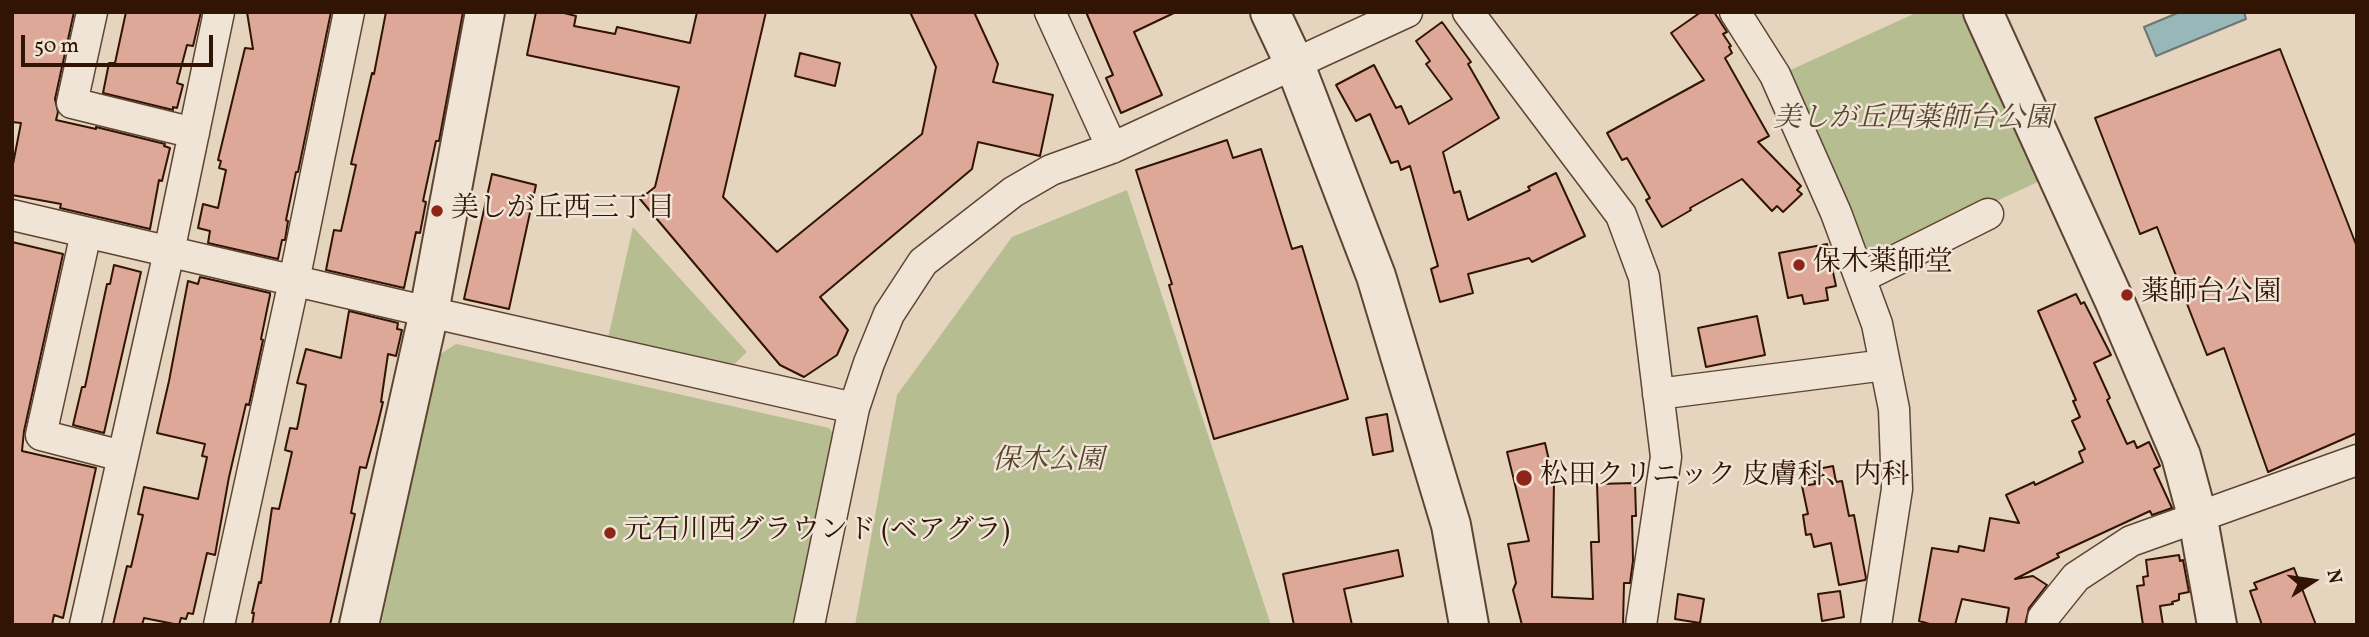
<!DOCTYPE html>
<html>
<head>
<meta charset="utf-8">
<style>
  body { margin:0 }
  #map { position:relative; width:2369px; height:637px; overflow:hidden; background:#e6d5be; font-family:Vollkorn,serif }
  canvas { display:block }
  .frame { position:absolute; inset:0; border:14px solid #311404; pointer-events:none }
  .north { position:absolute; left:2278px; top:546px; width:70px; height:70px; -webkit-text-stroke:5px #efe4d5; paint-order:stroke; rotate:78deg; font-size:19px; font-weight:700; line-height:28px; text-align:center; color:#311404 }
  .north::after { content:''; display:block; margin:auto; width:24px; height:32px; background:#311404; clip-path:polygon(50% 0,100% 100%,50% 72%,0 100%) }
  .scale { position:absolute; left:21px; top:35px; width:192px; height:32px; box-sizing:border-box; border:4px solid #311404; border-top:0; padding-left:9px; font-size:21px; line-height:24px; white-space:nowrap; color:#311404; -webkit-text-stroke:5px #efe4d5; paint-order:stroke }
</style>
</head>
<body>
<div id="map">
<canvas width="2369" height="637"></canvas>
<div class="frame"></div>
<div class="north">N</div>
<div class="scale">50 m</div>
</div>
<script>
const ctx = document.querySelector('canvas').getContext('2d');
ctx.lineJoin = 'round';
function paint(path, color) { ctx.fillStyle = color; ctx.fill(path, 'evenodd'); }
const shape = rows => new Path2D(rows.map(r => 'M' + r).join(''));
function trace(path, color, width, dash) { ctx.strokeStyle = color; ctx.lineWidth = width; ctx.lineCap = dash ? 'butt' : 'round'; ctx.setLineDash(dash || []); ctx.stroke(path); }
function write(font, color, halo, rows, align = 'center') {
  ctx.font = font + ' Vollkorn,"Noto Serif JP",serif'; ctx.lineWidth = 5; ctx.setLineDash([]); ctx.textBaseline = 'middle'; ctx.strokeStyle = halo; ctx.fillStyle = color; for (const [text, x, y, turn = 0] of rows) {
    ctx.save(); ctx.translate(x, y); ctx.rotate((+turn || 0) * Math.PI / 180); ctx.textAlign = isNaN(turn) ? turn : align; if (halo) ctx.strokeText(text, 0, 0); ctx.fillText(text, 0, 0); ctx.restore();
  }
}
const green = shape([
  [1918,12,1963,12,1981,36,2042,180,1871,259,1786,72],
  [1127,190,1271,625,855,625,897,395,1012,237],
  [633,227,747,352,729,369,608,338],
  [456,344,829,428,840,442,798,625,381,625,439,355]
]);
const water = shape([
  [2180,12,2244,12,2246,19,2156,56,2144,27,2180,12]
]);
const building = shape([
  [12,12,74,12,55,99,58,112,56,120,96,129,96,127,165,144,164,146,170,148,162,181,159,180,150,229,60,208,61,204,12,195,12,169,21,123,12,122,12,12],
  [126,12,201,12,193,46,187,45,177,83,183,85,177,108,173,107,173,110,103,93,109,63,115,63,126,12],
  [247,12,331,12,304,143,298,172,296,172,286,220,288,221,285,240,282,240,278,259,208,243,210,231,198,228,203,204,218,208,226,170,219,168,221,161,218,160,245,48,253,49,247,12],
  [386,12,463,12,439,141,436,141,423,201,426,202,420,233,416,232,404,288,326,270,334,230,341,231,356,165,351,164,372,73,374,74,386,12],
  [536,12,560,12,576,16,574,26,615,34,617,27,690,43,697,12,766,12,723,197,777,252,922,134,936,67,910,12,974,12,998,64,993,82,1053,95,1040,156,978,142,972,169,820,297,848,330,837,355,804,377,780,365,640,199,655,187,679,87,527,55,536,12],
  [1086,12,1176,12,1134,32,1162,95,1121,113,1106,78,1113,75,1086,12],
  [1701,12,1714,12,1727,32,1723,34,1731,46,1729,47,1732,53,1725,58,1769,136,1758,142,1801,186,1797,190,1802,194,1783,212,1777,206,1772,211,1742,179,1690,208,1691,210,1662,227,1646,200,1650,198,1627,158,1622,160,1607,133,1704,80,1671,33,1701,12],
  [1442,22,1471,62,1468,64,1499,118,1443,152,1454,193,1460,191,1468,220,1530,190,1528,187,1556,173,1585,236,1532,262,1529,258,1468,274,1473,293,1440,302,1431,269,1438,266,1410,166,1401,170,1398,161,1391,163,1370,114,1356,121,1336,85,1374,65,1396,108,1401,106,1409,124,1452,99,1426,64,1430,61,1416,41,1442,22],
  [2280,49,2357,247,2357,433,2268,472,2224,348,2207,355,2157,227,2140,234,2095,118,2280,49],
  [800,53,840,63,835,86,795,76,800,53],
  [1227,140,1233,158,1261,149,1292,249,1302,246,1348,399,1214,439,1169,285,1172,284,1136,170,1227,140],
  [492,174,536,185,509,309,464,299,492,174],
  [12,242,63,254,24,431,22,451,96,468,63,618,54,615,52,625,12,625,12,242],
  [1827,244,1836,286,1826,288,1828,300,1804,304,1802,295,1788,298,1779,253,1827,244],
  [114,265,141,272,104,433,73,425,82,387,85,387,107,284,110,284,114,265],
  [200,277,270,293,270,295,261,339,263,340,249,405,246,404,229,477,215,555,207,553,193,614,188,613,186,619,181,618,179,625,144,618,142,625,113,625,127,566,131,567,143,515,138,514,144,487,198,499,207,457,202,456,205,444,157,433,169,381,188,281,198,284,200,277],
  [2076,294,2081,304,2084,302,2111,355,2094,363,2110,398,2107,400,2127,444,2134,441,2137,448,2149,442,2160,466,2154,469,2172,508,2152,515,2150,511,2057,554,2059,557,2015,579,2033,576,2047,585,2029,608,2025,625,2006,625,2009,608,1962,599,1955,625,1933,625,1919,621,1932,548,1958,552,1959,546,1984,551,1990,518,2019,523,2006,495,2034,482,2035,485,2083,462,2079,452,2085,449,2072,421,2080,417,2073,401,2076,400,2038,311,2076,294],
  [349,311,398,323,397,329,402,330,396,356,388,354,381,402,383,402,378,423,366,468,360,467,351,513,355,514,330,625,252,625,254,613,252,613,259,582,261,583,272,508,279,509,292,452,285,450,290,428,297,429,306,385,297,383,306,349,341,358,349,311],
  [1757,316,1765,355,1706,367,1698,328,1757,316],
  [1387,414,1393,451,1373,455,1366,418,1387,414],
  [1545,443,1554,482,1552,597,1593,599,1591,542,1599,542,1597,484,1635,483,1636,516,1632,516,1633,561,1630,583,1624,583,1623,625,1522,625,1513,590,1516,583,1508,544,1529,541,1507,452,1545,443],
  [1833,466,1836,482,1842,481,1849,516,1854,515,1866,578,1865,580,1839,585,1831,543,1814,547,1811,534,1806,535,1803,515,1808,514,1802,486,1815,484,1813,470,1833,466],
  [1398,550,1403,576,1344,589,1352,625,1294,625,1283,574,1398,550],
  [2179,555,2180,561,2183,560,2189,592,2179,594,2179,600,2172,602,2173,604,2160,606,2163,625,2143,625,2137,586,2144,585,2143,577,2148,576,2146,560,2179,555],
  [2294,568,2316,625,2262,625,2250,591,2257,589,2254,583,2294,568],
  [1840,591,1844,617,1822,621,1818,594,1840,591],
  [1678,594,1704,599,1700,623,1675,619,1678,594]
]);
const minor = shape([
  [92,12,72,103,194,133],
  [1050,12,1112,148],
  [1468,12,1621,215,1644,277,1666,457,1641,625],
  [1735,12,1775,75,1836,213,1877,324,1894,409,1897,489,1876,625],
  [12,215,429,312,854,408],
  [86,233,41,435,122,456],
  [1860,278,1988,214],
  [1658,394,1885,365],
  [85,625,169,252,219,12],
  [219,625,294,281,349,12],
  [809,625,854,408,869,363,889,314,923,262,1013,192,1051,170,1112,148,1407,12],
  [2042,625,2043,618,2076,577,2131,541,2357,460]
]);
const tertiary = shape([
  [1270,12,1295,65,1376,276,1451,525,1469,625],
  [1983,12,2115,302,2181,456,2198,519,2217,625],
  [359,625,429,312,485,12]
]);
const markers = [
  [437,211,7,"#8f2418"],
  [1799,265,7,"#8f2418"],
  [2127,295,7,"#8f2418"],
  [1524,478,9,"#8f2418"],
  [610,533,7,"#8f2418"]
];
const parkNames = [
  ["美しが丘西薬師台公園",1913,121],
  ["保木公園",1048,463]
];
const poiNames = [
  ["美しが丘西三丁目",451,211],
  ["保木薬師堂",1813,265],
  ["薬師台公園",2141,295],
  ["松田クリニック 皮膚科、内科",1540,478],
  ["元石川西グラウンド (ベアグラ)",624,533]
];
paint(green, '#b5bd91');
paint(water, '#97b7b8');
trace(water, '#6e7670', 2);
paint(building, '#dda897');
trace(building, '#311404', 2);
trace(minor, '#5e4432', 33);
trace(tertiary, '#5e4432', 42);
trace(minor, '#efe4d5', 30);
trace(tertiary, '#efe4d5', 38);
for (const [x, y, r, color] of markers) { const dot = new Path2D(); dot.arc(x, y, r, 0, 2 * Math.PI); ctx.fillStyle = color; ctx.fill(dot); trace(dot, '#efe4d5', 2.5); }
write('italic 28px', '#59472e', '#efe4d5', parkNames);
write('28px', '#311404', '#efe4d5', poiNames, 'left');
</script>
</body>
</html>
